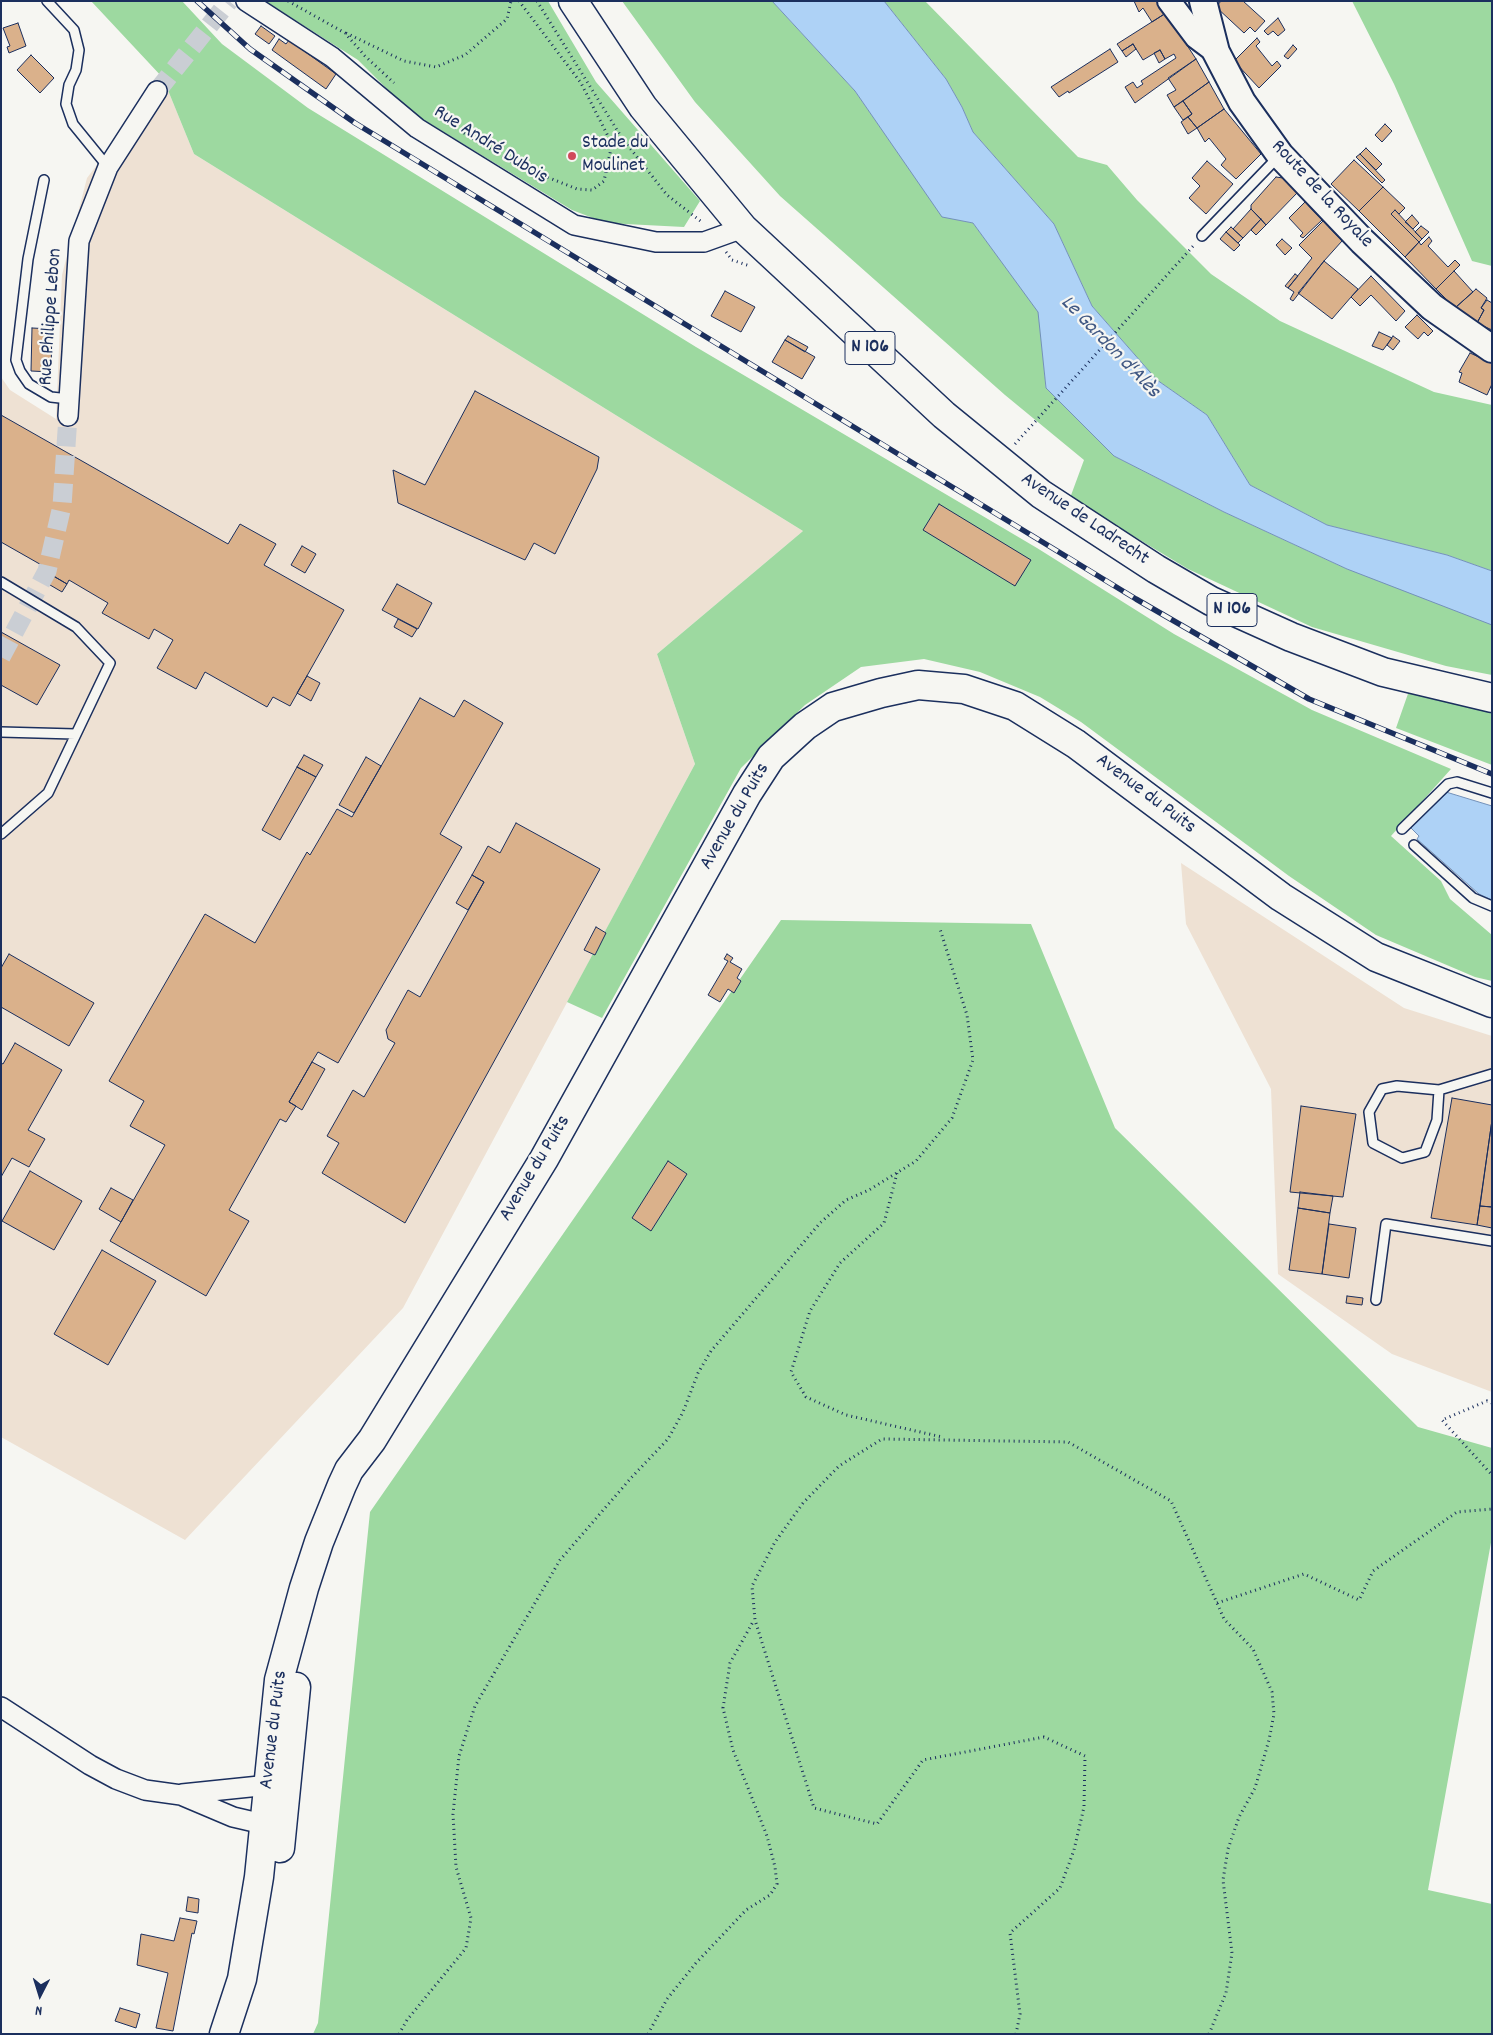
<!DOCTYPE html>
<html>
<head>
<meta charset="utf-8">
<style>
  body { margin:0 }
  #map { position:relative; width:1493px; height:2035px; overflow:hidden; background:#f6f6f2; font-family:Dekko,sans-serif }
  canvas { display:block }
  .frame { position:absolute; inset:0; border:2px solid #1b2f5e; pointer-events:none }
  .north { position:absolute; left:15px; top:1970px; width:50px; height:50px; -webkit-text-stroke:4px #f6f6f2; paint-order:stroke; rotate:185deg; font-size:14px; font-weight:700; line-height:20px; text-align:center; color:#1b2f5e }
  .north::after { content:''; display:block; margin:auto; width:18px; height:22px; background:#1b2f5e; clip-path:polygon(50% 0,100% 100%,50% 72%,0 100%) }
</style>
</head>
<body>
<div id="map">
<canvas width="1493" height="2035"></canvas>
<div class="frame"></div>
<div class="north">N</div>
</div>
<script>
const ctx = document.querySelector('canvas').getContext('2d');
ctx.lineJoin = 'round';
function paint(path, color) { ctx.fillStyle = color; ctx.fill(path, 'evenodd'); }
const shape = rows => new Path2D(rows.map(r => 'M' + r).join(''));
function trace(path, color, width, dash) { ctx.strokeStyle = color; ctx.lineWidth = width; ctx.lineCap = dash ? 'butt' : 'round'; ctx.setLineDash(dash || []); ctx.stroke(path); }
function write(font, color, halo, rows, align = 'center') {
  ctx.font = font + ' Dekko,sans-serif'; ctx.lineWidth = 4.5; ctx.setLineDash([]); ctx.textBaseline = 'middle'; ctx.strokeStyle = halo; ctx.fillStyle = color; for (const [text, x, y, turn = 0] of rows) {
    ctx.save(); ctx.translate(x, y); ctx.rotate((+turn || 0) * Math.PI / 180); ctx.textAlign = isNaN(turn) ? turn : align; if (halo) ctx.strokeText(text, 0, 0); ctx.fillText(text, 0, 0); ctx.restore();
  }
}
const built = shape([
  [163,78,194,154,803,531,657,654,695,764,403,1308,185,1540,1,1437,1,377,10,390,56,419,62,275,87,178],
  [1181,863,1404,1008,1492,1036,1492,1392,1392,1354,1278,1274,1271,1089,1186,924]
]);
const green = shape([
  [91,1,182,1,222,44,308,108,696,347,1037,548,1174,634,1312,710,1451,769,1391,836,1441,881,1450,899,1492,935,1492,981,1475,977,1376,935,1289,876,1081,722,1040,697,980,672,924,659,861,667,805,705,741,768,602,1018,567,1002,695,764,657,654,803,531,194,154,163,78],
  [265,1,548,1,596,82,700,201,684,227,606,223,572,210,409,111,358,60],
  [622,1,772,1,855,91,942,216,973,223,1039,312,1046,388,1114,456,1224,512,1347,569,1492,603,1492,675,1446,666,1312,627,1188,569,1070,498,1084,460,1005,395,780,196,695,102],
  [884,1,925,1,1078,157,1107,165,1137,200,1211,274,1280,321,1434,392,1492,405,1492,571,1447,555,1327,525,1250,485,1207,415,1157,380,1092,306,1054,224,973,132,962,107,946,79],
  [1352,1,1492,1,1492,266,1472,261,1394,84],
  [1410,688,1492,710,1492,765,1396,728],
  [781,920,1031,924,1115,1128,1418,1427,1492,1448,1492,1537,1428,1890,1492,1904,1492,2034,313,2034,318,2023,370,1512]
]);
const water = shape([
  [772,1,884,1,946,79,962,107,973,132,1054,224,1092,306,1157,380,1207,415,1250,485,1327,525,1447,555,1492,571,1492,625,1347,569,1224,512,1114,456,1046,388,1038,312,973,223,942,217,855,91,772,1],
  [1446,792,1492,806,1492,900,1479,894,1417,839,1419,836,1411,828,1446,792]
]);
const building = shape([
  [1134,1,1158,1,1166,13,1152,22,1143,8,1139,12,1134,1],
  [1221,1,1243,1,1265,21,1255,32,1250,27,1244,33,1216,7,1221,1],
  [1166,13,1196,59,1135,103,1125,87,1133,82,1137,88,1143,84,1141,81,1176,58,1174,54,1165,59,1160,50,1143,60,1133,44,1122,51,1117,44,1166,13],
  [1278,18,1285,30,1278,36,1273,31,1268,35,1264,31,1278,18],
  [18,23,26,46,9,53,7,47,10,46,3,28,18,23],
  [261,26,275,36,269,44,255,34,261,26],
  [1257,38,1260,42,1256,46,1272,66,1277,61,1281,66,1259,88,1234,61,1257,38],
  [279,39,286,44,289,40,336,74,326,89,272,50,279,39],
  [1133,44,1136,49,1126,57,1122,51,1133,44],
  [1293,45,1297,49,1288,59,1284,56,1293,45],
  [1110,49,1118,62,1069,93,1068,91,1059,97,1051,87,1110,49],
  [1160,50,1165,59,1159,63,1154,53,1160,50],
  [31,55,54,78,40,93,17,70,31,55],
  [1196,59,1209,82,1174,107,1167,95,1176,90,1168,78,1196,59],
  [1209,82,1224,109,1197,128,1188,117,1192,114,1183,101,1209,82],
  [1183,101,1192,114,1183,120,1174,107,1183,101],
  [1224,109,1261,154,1236,179,1221,165,1226,159,1209,138,1205,142,1197,128,1224,109],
  [1188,117,1197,128,1188,134,1181,122,1188,117],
  [1385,124,1392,131,1382,142,1375,135,1385,124],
  [1366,148,1382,164,1376,170,1360,154,1366,148],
  [1360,154,1385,180,1382,183,1356,157,1360,154],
  [1354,160,1383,187,1359,211,1331,184,1354,160],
  [1207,161,1233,184,1206,214,1189,198,1200,186,1192,178,1207,161],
  [1276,177,1283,178,1297,193,1266,225,1251,209,1251,205,1276,177],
  [1383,187,1405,208,1399,214,1395,210,1391,214,1419,242,1405,257,1359,211,1383,187],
  [1305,202,1322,220,1303,238,1300,236,1303,233,1289,218,1305,202],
  [1251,209,1261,219,1243,238,1233,229,1251,209],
  [1395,210,1422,239,1419,242,1391,214,1395,210],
  [1412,215,1419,223,1413,229,1405,222,1412,215],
  [1261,219,1266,225,1256,235,1251,230,1261,219],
  [1323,221,1342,241,1324,261,1293,301,1290,299,1294,292,1288,288,1312,258,1299,245,1323,221],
  [1421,226,1429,232,1422,239,1415,232,1421,226],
  [1231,227,1243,238,1238,243,1226,232,1231,227],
  [1226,232,1240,245,1234,251,1220,239,1226,232],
  [1429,237,1432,241,1428,246,1448,267,1455,260,1460,265,1436,289,1405,257,1419,242,1421,245,1429,237],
  [1282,239,1292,248,1285,255,1276,245,1282,239],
  [1324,261,1358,289,1332,319,1298,293,1324,261],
  [1454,271,1473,292,1455,308,1436,289,1454,271],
  [1295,274,1298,276,1288,288,1285,286,1295,274],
  [1371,276,1405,311,1396,321,1371,295,1360,306,1351,297,1371,276],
  [1476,289,1487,298,1481,308,1484,310,1477,323,1455,308,1476,289],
  [725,291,755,307,741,332,711,316,725,291],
  [1487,300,1492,303,1492,330,1477,323,1484,310,1481,308,1487,300],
  [1417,315,1433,331,1428,336,1424,332,1418,339,1405,327,1417,315],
  [32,328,52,329,51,372,31,371,32,328],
  [1379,332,1392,338,1383,350,1372,346,1379,332],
  [788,336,808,347,805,352,785,340,788,336],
  [1393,336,1400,341,1393,350,1387,345,1393,336],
  [785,340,815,357,802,379,772,362,785,340],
  [1470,353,1492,363,1492,384,1487,395,1459,382,1462,373,1459,372,1470,353],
  [475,391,599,457,597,469,555,554,534,543,525,560,398,503,393,470,425,485,475,391],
  [1,415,228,544,240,524,276,544,264,565,344,610,290,706,273,697,267,707,205,672,196,689,157,668,173,640,154,629,149,639,102,613,108,603,69,580,67,584,50,574,52,571,1,542,1,415],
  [939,504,1031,560,1015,586,923,530,939,504],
  [302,546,316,554,305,573,291,565,302,546],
  [50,574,67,584,62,592,45,582,50,574],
  [397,584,432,603,418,629,382,610,397,584],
  [398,619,417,629,412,637,394,627,398,619],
  [1,632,60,665,37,705,1,685,1,632],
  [307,676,320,683,311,701,297,693,307,676],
  [420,698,454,717,464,700,503,723,440,834,462,847,338,1063,318,1052,312,1062,289,1102,296,1106,286,1122,280,1119,229,1210,249,1221,206,1296,110,1241,165,1145,130,1126,144,1101,109,1081,205,914,255,943,307,852,310,855,337,809,352,817,420,698],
  [304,755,323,765,316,777,297,767,304,755],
  [366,757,381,766,354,813,339,805,366,757],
  [297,767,316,777,280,840,262,830,297,767],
  [516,823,600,869,405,1223,322,1173,339,1143,327,1136,353,1090,364,1097,395,1043,388,1039,386,1030,408,990,420,997,484,882,472,875,488,846,500,853,516,823],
  [472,875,484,882,468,910,456,903,472,875],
  [596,927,606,933,595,955,584,950,596,927],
  [9,954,94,1003,69,1046,1,1007,1,968,9,954],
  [727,954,733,958,730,962,742,969,737,978,741,981,734,993,728,989,720,1002,708,995,728,961,724,959,727,954],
  [15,1043,62,1070,28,1130,45,1139,29,1167,12,1158,1,1177,1,1063,3,1064,15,1043],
  [312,1062,325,1069,302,1110,289,1102,312,1062],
  [1452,1098,1492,1105,1492,1120,1477,1225,1431,1218,1452,1098],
  [1301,1106,1356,1114,1343,1197,1290,1192,1301,1106],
  [1492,1120,1492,1207,1480,1206,1492,1120],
  [668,1161,687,1174,651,1231,632,1218,668,1161],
  [30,1171,82,1201,54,1250,2,1221,30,1171],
  [111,1188,133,1200,121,1222,99,1209,111,1188],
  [1300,1192,1333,1196,1330,1213,1298,1208,1300,1192],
  [1480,1206,1492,1207,1492,1228,1477,1225,1480,1206],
  [1298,1208,1330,1213,1322,1274,1289,1270,1298,1208],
  [1329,1224,1356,1228,1349,1278,1322,1274,1329,1224],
  [102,1250,156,1281,108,1365,54,1334,102,1250],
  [1347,1296,1363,1298,1362,1305,1346,1303,1347,1296],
  [188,1897,199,1899,198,1913,186,1911,188,1897],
  [180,1918,197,1921,194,1934,192,1933,173,2031,156,2028,168,1973,137,1965,141,1934,174,1941,180,1918],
  [120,2008,140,2014,136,2028,115,2021,120,2008]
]);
const minorTunnel = shape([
  [157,91,229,1],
  [1,657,47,571,62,506,68,416]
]);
const path = shape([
  [288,1,345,33,365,56,394,83],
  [537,1,622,138,667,195,703,223],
  [346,33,404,61,436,67,465,55,507,19,511,1],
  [434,115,517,165,577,189,592,190,604,181,612,144,581,83,519,1],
  [726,252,732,260,750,266],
  [1015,444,1195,244],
  [897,1173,884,1223,840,1263,810,1311,791,1372,806,1397,846,1415,942,1437],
  [1492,1403,1487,1401,1442,1420,1492,1475],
  [399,2034,407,2020,466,1948,471,1918,456,1867,453,1814,459,1756,475,1706,560,1560,631,1478,668,1439,683,1412,698,1373,711,1351,820,1223,846,1200,869,1190,916,1161,952,1118,973,1060,967,1015,940,929],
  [648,2034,667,1999,696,1963,746,1910,770,1895,777,1884,775,1867,767,1836,733,1750,723,1708,730,1663,754,1620],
  [1016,2034,1020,2014,1010,1933,1060,1888,1074,1850,1084,1807,1085,1756,1044,1737,923,1760,877,1824,814,1808,755,1620,752,1586,775,1542,803,1503,839,1466,882,1439,1068,1442,1171,1501,1217,1603,1304,1574,1359,1600,1373,1571,1457,1512,1492,1509],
  [1209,2034,1226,1993,1232,1953,1223,1880,1228,1849,1239,1817,1255,1788,1269,1740,1274,1714,1272,1692,1253,1649,1224,1619,1217,1603]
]);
const service = shape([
  [47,1,74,30,79,50,76,70,69,85,66,104,73,124,108,167],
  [44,180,28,259,16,360,20,371,29,384,51,397,69,399],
  [1202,236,1278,157],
  [1,582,76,627,110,663,48,793,1,834],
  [1,732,75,734],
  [1402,829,1448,784,1457,782,1492,793],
  [1414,845,1473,898,1492,906],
  [1439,1090,1437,1120,1425,1152,1402,1158,1373,1143,1369,1112,1382,1089,1397,1086,1439,1090,1492,1074],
  [1376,1300,1386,1224,1492,1241]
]);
const minor = shape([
  [246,1,332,57,417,128,574,225,656,242,704,242,743,228],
  [68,416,79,241,108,167,157,91],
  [1,1707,90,1765,116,1779,145,1790,181,1795,233,1817,276,1827],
  [182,1794,279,1784]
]);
const tertiary = shape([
  [1169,1,1196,37,1216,52]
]);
const secondary = shape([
  [1203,1,1216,52,1242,102,1280,155,1362,241,1432,307,1492,349]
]);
const primary = shape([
  [573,1,643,107,743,228,944,415,1041,494,1156,569,1211,601,1291,637,1383,672,1492,698],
  [280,1848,296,1687],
  [224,2034,242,1979,259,1877,279,1680,304,1588,319,1542,342,1485,349,1470,372,1440,544,1159,747,794,771,757,805,726,833,707,881,693,918,685,964,689,1015,706,1076,744,1281,897,1376,957,1492,1003]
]);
const rail = shape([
  [197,1,250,49,355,123,1136,599,1309,699,1492,774]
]);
const markers = [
  [572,156,5,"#d1495b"]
];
const shields = [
  [870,348,50],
  [1232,610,50]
];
const shieldNames = [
  ["N 106",870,348],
  ["N 106",1232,610]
];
const poiNames = [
  ["Stade du",582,144],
  ["Moulinet",582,167]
];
const streetNames = [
  ["Rue André Dubois",490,146,32],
  ["Route de la Royale",1321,195,47],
  ["Rue Philippe Lebon",52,317,-86],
  ["Avenue de Ladrecht",1084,520,34],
  ["Avenue du Puits",1145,795,37],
  ["Avenue du Puits",736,817,-60],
  ["Avenue du Puits",536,1169,-59],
  ["Avenue du Puits",275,1730,-83]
];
const waterNames = [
  ["Le Gardon d'Alès",1109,348,46]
];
paint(built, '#eee1d3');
paint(green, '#9dd9a0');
paint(water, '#aed2f6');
trace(water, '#7391b9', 1);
paint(building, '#dab18b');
trace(building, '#1b2f5e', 1);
trace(minorTunnel, '#caced4', 19, [19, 9]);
trace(service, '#1b2f5e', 12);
trace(minor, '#1b2f5e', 22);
trace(tertiary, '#1b2f5e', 26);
trace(secondary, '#1b2f5e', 30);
trace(primary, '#1b2f5e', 31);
trace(path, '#1b2f5e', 3, [1, 4]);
trace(service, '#f6f6f2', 9);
trace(minor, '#f6f6f2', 19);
trace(tertiary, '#f6f6f2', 22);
trace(secondary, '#f6f6f2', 26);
trace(primary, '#f6f6f2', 28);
trace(rail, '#1b2f5e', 5.5);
trace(rail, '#f6f6f2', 4, [11]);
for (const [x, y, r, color] of markers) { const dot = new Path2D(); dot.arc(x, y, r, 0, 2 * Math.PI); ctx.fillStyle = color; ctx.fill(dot); trace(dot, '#f6f6f2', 2); }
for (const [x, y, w] of shields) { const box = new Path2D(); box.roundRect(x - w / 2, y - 16.5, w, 33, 4); ctx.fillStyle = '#f6f6f2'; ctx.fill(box); trace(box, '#1b2f5e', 1); }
write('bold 19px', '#1b2f5e', null, shieldNames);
write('20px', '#1b2f5e', '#f6f6f2', poiNames, 'left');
write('20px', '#1b2f5e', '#f6f6f2', streetNames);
write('italic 21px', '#405884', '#f6f6f2', waterNames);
</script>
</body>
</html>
